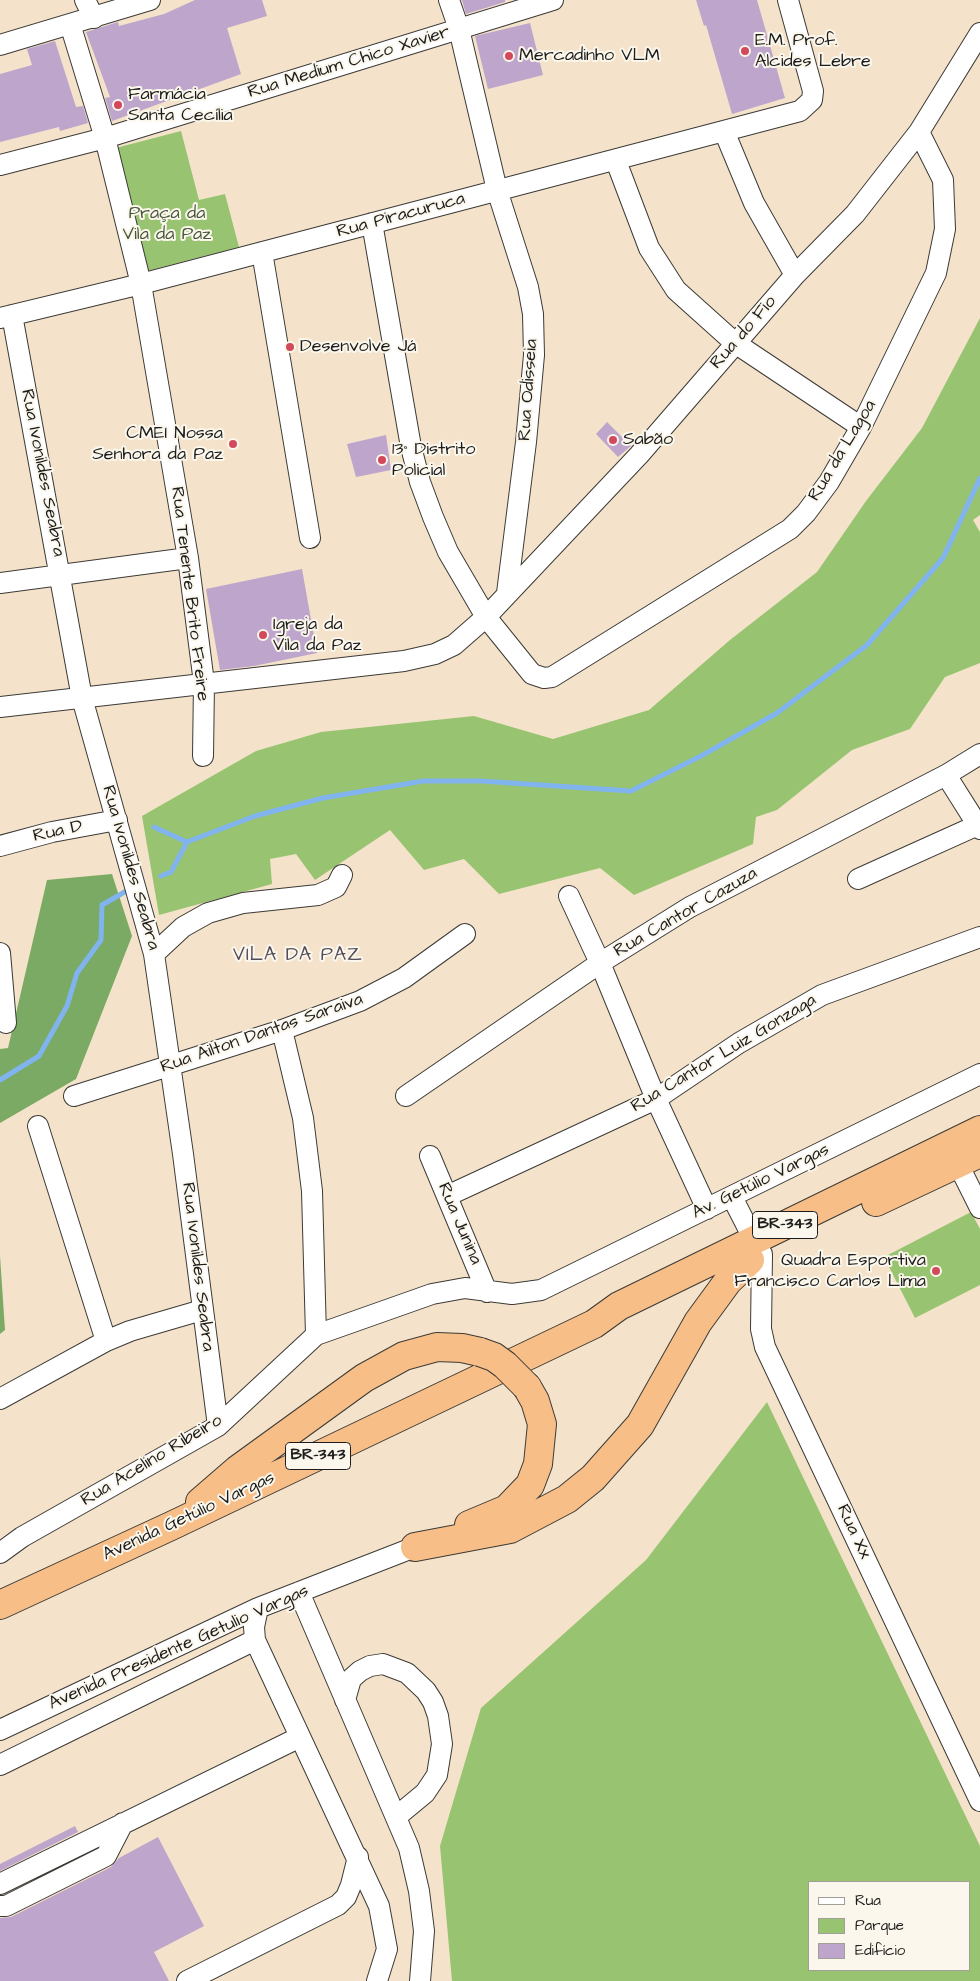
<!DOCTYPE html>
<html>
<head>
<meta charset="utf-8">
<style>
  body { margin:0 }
  #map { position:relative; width:980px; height:1981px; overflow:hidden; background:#f4e3ca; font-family:"Architects Daughter",sans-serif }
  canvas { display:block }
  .legend { position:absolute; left:808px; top:1881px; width:162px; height:90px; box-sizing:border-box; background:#fbf7ec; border:1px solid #a29f99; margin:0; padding:6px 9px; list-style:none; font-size:15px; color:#1c1c1c }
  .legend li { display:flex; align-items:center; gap:10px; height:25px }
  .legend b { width:25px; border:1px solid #a29f99 }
</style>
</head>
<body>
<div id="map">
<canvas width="980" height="1981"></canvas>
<ul class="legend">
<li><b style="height:6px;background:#fff"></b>Rua</li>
<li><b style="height:14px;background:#98c471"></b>Parque</li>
<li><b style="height:14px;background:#bea5cc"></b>Edifício</li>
</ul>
</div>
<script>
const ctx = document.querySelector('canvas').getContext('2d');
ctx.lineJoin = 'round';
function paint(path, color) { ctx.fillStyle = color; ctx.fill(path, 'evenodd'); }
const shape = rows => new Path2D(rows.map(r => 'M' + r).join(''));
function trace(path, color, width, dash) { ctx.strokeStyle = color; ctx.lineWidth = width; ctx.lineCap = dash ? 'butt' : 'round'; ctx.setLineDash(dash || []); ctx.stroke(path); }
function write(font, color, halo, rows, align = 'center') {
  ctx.font = font + ' "Architects Daughter",sans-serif'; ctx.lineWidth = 4; ctx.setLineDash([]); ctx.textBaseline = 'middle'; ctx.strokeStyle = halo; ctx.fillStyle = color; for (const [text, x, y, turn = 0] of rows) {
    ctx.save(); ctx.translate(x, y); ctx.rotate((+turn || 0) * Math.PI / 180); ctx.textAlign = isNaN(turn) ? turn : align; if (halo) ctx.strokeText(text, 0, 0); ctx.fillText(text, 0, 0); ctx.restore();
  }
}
const green = shape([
  [181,131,199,200,225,194,239,247,139,273,108,150],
  [980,318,980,515,973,520,980,532,980,663,945,677,910,729,852,750,777,810,756,817,753,844,634,895,600,868,499,894,464,859,424,870,390,830,315,880,296,854,270,859,272,884,159,915,142,816,256,751,321,732,474,716,553,739,649,710,730,640,817,572,866,501,922,428],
  [971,1212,980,1229,980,1285,915,1318,884,1257],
  [767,1402,980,1846,980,1981,452,1981,440,1846,481,1708,646,1560],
  [809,1882,969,1882,969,1970,809,1970]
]);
const forest = shape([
  [112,874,132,936,76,1079,0,1123,0,1049,8,1048,47,880],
  [0,1256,5,1330,0,1334]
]);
const stream = shape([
  [154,827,187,842,255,816,323,798,423,781,481,781,631,791,701,756,777,713,867,645,943,558,980,478],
  [161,876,171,872,187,842],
  [0,1080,39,1056,67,1006,77,973,101,940,102,905,128,890]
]);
const building = shape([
  [195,0,262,0,267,16,227,28,241,74,112,121,105,98,110,97,86,32,118,22,119,26,164,14],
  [462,0,505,0,505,2,466,14],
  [696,0,757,0,785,98,732,114,706,25,704,26],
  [530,23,543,75,488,89,475,36],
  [55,41,76,107,83,106,88,123,60,131,59,127,0,142,0,74,32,65,27,49],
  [607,422,631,446,618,457,596,434],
  [386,435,391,470,356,477,347,444],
  [302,569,317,653,254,666,220,670,206,589],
  [75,1826,78,1832,0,1871,0,1864],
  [158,1837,204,1926,154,1952,169,1981,0,1981,0,1918,11,1917,111,1867,119,1858]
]);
const minor = shape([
  [85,0,94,18],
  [449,0,459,29,497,190,528,287,533,314,534,355,526,442,507,593],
  [70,24,105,138,141,284,188,558,204,683,203,756],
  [0,45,150,0],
  [724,131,754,203,795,275],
  [616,161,649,248,676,290,735,343,861,427],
  [0,165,105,138,553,0],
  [372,223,411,447,420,482,433,517,448,552,486,617,532,674,544,678,552,677,790,529,806,513,829,482,861,427,936,273,945,229,943,180,919,132],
  [262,252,310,538],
  [12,315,82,698,154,954,183,1154,218,1426],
  [0,318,141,284,800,111,812,100,813,91,788,0],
  [0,583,188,558],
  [0,707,404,661,435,654,454,645,486,617,639,455,795,275,855,214,919,132,980,33],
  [946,775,980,829],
  [0,846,52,832,117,820],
  [858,879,980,824],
  [569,896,600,963,656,1099,707,1209],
  [0,953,6,1023],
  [154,954,183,927,208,913,243,903,318,895,336,887,342,875],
  [282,1030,303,1118,312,1191,316,1335],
  [74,1096,282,1030,360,1001,404,978,465,934],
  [406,1096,600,963,690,907,946,775,980,754],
  [38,1126,106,1341],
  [430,1156,487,1292],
  [958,1164,980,1208],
  [447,1196,656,1099,739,1043,822,995,980,937],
  [732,1197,754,1240],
  [762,1254,761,1329,765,1347,980,1801],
  [0,1399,106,1341,130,1331,202,1310],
  [0,1553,22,1537,218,1426,316,1335,432,1294,465,1288,512,1294,541,1290,980,1074],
  [299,1592,409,1848,419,1891,424,1931,420,1981],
  [258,1608,254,1627,255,1640,379,1906,387,1949,377,1981],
  [345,1700,351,1679,360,1671,370,1666,383,1664,407,1673,426,1691,433,1702,438,1716,442,1744,437,1775,425,1793,396,1817],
  [0,1730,258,1608,415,1547],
  [0,1765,255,1640],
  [0,1884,300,1737],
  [0,1906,6,1906,106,1856,123,1823],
  [187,1981,338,1905,346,1897,351,1885,358,1857]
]);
const highway = shape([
  [876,1202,980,1153],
  [200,1502,237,1470,364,1378,404,1356,437,1347,462,1348,480,1352],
  [469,1525,507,1509,530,1485,538,1464,542,1424,535,1401,527,1387],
  [415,1547,510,1529,567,1499,593,1478,640,1425,698,1322,728,1281,750,1260],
  [0,1605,171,1526,594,1324,619,1306,980,1130]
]);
const highwayBridge = shape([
  [480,1352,494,1357,505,1365,527,1387]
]);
const markers = [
  [745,51,5,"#d1495b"],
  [509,56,5,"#d1495b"],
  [118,105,5,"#d1495b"],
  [290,347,5,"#d1495b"],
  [613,440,5,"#d1495b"],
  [233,444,5,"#d1495b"],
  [382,460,5,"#d1495b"],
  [263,635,5,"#d1495b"],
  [936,1271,5,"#d1495b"]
];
const shields = [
  [785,1225,65],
  [318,1456,65]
];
const shieldNames = [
  ["BR-343",785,1225],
  ["BR-343",318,1456]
];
const poiNames = [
  ["E.M. Prof.",755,41],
  ["Alcides Lebre",755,62],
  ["Mercadinho VLM",519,56],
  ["Farmácia",128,95],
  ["Santa Cecília",128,116],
  ["Desenvolve Já",300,347],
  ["CMEI Nossa",223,434,"right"],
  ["Senhora da Paz",223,455,"right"],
  ["Sabão",623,440],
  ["13° Distrito",392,450],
  ["Policial",392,471],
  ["Igreja da",273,625],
  ["Vila da Paz",273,646],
  ["Quadra Esportiva",926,1261,"right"],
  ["Francisco Carlos Lima",926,1282,"right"]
];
const streetNames = [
  ["Rua Medium Chico Xavier",349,63,-17],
  ["Rua Piracuruca",401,216,-15],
  ["Rua do Fio",744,333,-49],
  ["Rua Odisseia",529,390,-86],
  ["Rua da Lagoa",843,451,-59],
  ["Rua Ivonildes Seabra",42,473,79],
  ["Rua Tenente Brito Freire",189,594,83],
  ["Rua D",58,832,-12],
  ["Rua Ivonildes Seabra",130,868,74],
  ["Rua Cantor Cazuza",686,913,-30],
  ["Rua Ailton Dantas Saraiva",262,1034,-19],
  ["Rua Cantor Luiz Gonzaga",724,1054,-31],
  ["Av. Getúlio Vargas",761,1182,-26],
  ["Rua Junina",459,1224,67],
  ["Rua Ivonildes Seabra",197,1267,83],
  ["Rua Acelino Ribeiro",152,1461,-31],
  ["Avenida Getúlio Vargas",189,1517,-25],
  ["Rua Xx",853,1532,65],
  ["Avenida Presidente Getulio Vargas",179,1648,-24]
];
const parkNames = [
  ["Praça da",167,214],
  ["Vila da Paz",167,235]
];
const neighbourhoodNames = [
  ["VILA DA PAZ",298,956]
];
paint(green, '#98c471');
paint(forest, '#7aaa63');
trace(stream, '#81b4ee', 5);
paint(building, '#bea5cc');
trace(minor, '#3c3a36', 22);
trace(highway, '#3c3a36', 30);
trace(minor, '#fff', 20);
trace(highway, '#f7be87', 28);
trace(highwayBridge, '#3c3a36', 30, []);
trace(highwayBridge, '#f7be87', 28);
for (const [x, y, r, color] of markers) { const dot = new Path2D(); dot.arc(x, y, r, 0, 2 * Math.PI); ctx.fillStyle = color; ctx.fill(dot); trace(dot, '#fbf7ec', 2); }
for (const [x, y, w] of shields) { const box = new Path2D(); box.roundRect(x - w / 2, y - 13.5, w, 27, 4); ctx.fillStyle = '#fbf7ec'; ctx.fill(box); trace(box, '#1c1c1c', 1); }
write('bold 16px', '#1c1c1c', null, shieldNames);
write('18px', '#1c1c1c', '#fbf7ec', poiNames, 'left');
write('18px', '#1c1c1c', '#fbf7ec', streetNames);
write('18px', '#47573a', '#fbf7ec', parkNames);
ctx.letterSpacing = '1px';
write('19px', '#554c5a', '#fbf7ec', neighbourhoodNames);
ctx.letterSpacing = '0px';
</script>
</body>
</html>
